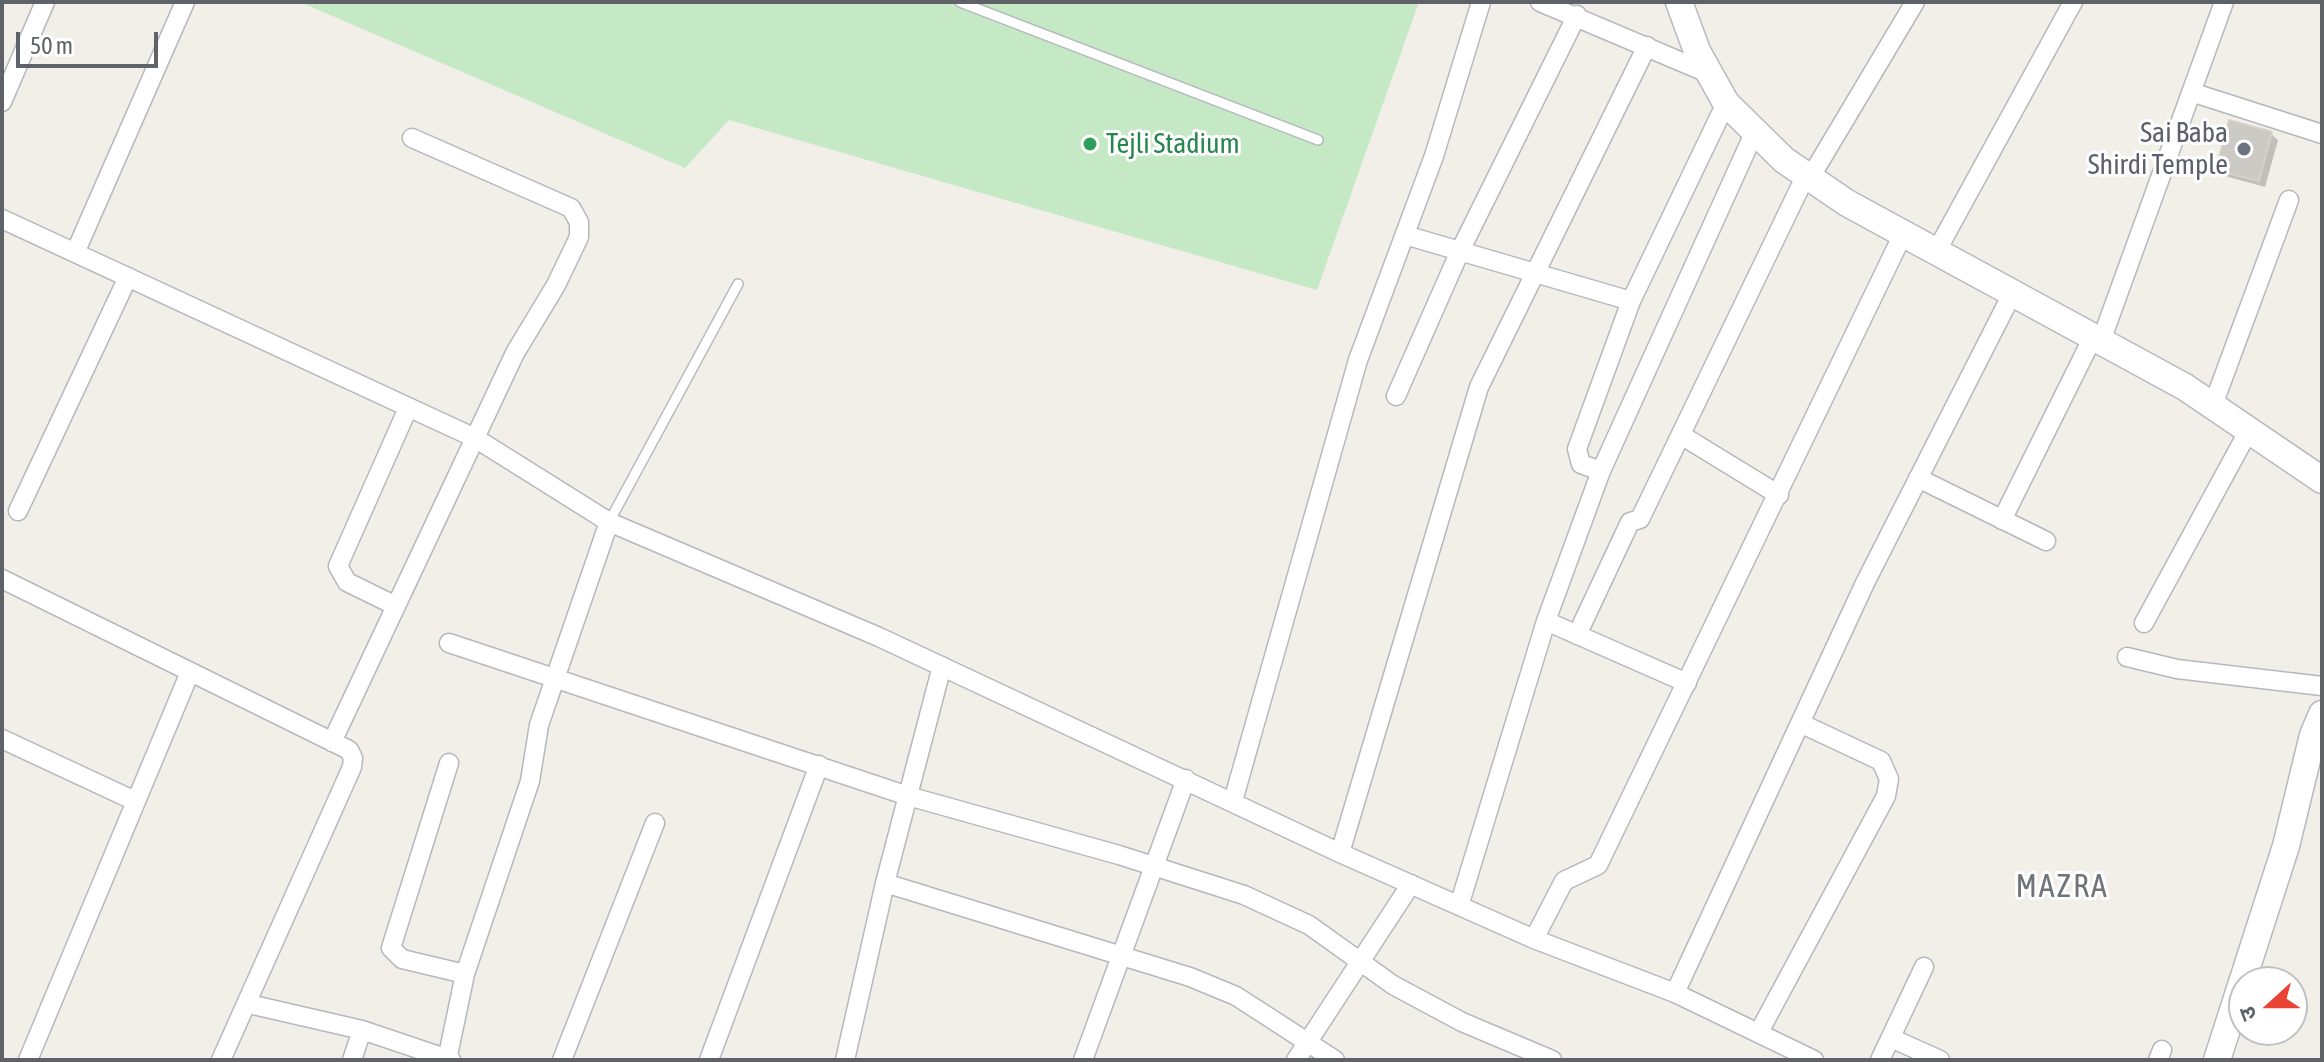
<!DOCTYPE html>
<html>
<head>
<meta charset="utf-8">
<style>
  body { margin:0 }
  #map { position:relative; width:2324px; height:1062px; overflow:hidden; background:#f1efe8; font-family:"Asap Condensed","Noto Sans Devanagari",sans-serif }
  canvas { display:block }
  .frame { position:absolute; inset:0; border:4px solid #5f6368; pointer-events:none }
  .north { position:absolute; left:2228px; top:966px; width:80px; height:80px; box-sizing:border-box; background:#fff; border:2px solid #bfc1c3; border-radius:50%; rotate:249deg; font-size:22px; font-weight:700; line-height:32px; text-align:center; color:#5f6368 }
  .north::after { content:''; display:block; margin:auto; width:28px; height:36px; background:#ea4335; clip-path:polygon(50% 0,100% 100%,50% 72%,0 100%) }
  .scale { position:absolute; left:16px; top:32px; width:142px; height:36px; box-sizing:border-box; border:4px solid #5f6368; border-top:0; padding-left:10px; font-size:24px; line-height:28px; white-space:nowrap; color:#5f6368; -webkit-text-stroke:6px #fff; paint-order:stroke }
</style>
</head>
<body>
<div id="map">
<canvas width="2324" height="1062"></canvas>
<div class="frame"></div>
<div class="north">उ</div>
<div class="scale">50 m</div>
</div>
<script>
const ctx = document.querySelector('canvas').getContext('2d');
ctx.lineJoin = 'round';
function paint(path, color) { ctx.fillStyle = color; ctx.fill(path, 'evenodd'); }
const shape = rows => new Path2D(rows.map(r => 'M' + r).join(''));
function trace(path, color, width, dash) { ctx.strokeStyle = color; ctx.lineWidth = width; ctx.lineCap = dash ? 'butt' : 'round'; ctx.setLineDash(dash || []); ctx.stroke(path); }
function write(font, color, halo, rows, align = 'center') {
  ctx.font = font + ' "Asap Condensed",sans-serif'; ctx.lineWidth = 6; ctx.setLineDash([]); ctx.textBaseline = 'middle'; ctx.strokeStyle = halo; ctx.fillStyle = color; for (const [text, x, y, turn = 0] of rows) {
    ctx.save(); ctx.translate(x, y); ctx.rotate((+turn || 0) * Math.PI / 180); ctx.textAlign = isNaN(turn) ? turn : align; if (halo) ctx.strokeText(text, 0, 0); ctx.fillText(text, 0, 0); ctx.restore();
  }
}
const green = shape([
  [300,2,1419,2,1317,290,729,120,685,168]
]);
const shadow = shape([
  [2271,134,2278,140,2265,187,2225,176,2219,169]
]);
const building = shape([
  [2229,120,2272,132,2259,181,2216,170,2229,120]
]);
const lane = shape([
  [960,2,1318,140],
  [609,522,738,284]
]);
const street = shape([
  [1540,2,1710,74],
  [2191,92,2322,134],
  [2,102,45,2],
  [1810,178,1915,2],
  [2,219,475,438,609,522,879,637,1340,853,1534,939,1675,993,1814,1060],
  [1405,235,1631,301],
  [1936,252,2073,2],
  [75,253,185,2],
  [2101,341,2224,2],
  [1396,396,1460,251,1577,15],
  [2213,405,2289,200],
  [1681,435,1779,495],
  [1601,471,1581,464,1577,449,1631,301,1726,103],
  [1918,478,2046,541],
  [18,511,128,277],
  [2002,520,2093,337],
  [2,579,349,750,353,758,352,767,221,1060],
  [394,605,347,582,338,566,408,408],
  [1546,621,1687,683],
  [2144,623,2249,430],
  [1577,635,1630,522,1640,519,1806,175],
  [449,643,908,796,1119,855,1244,895,1309,925,1393,985,1462,1022,1552,1060],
  [2127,657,2177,669,2322,686],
  [2,739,135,801],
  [332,742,515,353,556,285,579,237,579,222,571,208,412,138],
  [449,763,391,948,402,959,465,974],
  [1233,801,1358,360,1434,156,1481,2],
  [1340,853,1479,387,1647,46],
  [885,883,1190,977,1236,996,1335,1060],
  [1459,906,1546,621,1601,471,1755,131],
  [1534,939,1564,881,1598,865,1903,234],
  [1675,993,1865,583,2013,292],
  [249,1004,362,1030,451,1060],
  [1759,1032,1886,796,1889,779,1881,761,1800,723],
  [1891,1038,1940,1060],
  [28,1060,190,672],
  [352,1060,362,1030],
  [447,1060,465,974,530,781,539,725,609,522],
  [562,1060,655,823],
  [709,1060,819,765],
  [845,1060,885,883,942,666],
  [1083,1060,1186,779],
  [1296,1060,1411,884],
  [1880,1060,1924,967],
  [2158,1060,2162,1050]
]);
const secondary = shape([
  [1679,2,1697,51,1726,103,1784,160,1847,203,2185,387,2322,480],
  [2217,1060,2286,846,2313,735,2322,714]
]);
const markers = [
  [1090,144,8,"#2e9e5b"],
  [2244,149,8,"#6b7280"]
];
const worshipNames = [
  ["Sai Baba",2228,133],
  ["Shirdi Temple",2228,165]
];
const leisureNames = [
  ["Tejli Stadium",1106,144]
];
const quarterNames = [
  ["MAZRA",2062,887]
];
paint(green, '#c5e8c5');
paint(shadow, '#0003');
paint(building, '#cccac5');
trace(building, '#d6d1c6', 2);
trace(lane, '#b5b8bc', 12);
trace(street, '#b5b8bc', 21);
trace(secondary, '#b6babf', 29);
trace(lane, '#fff', 9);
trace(street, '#fff', 18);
trace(secondary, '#fff', 26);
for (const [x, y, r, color] of markers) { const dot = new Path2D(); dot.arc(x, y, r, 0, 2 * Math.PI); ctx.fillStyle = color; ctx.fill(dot); trace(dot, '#fff', 3); }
write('28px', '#5b616d', '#fff', worshipNames, 'right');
write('28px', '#27864d', '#fff', leisureNames, 'left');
ctx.letterSpacing = '2px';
write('32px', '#70757a', '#fff', quarterNames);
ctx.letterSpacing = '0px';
</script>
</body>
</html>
